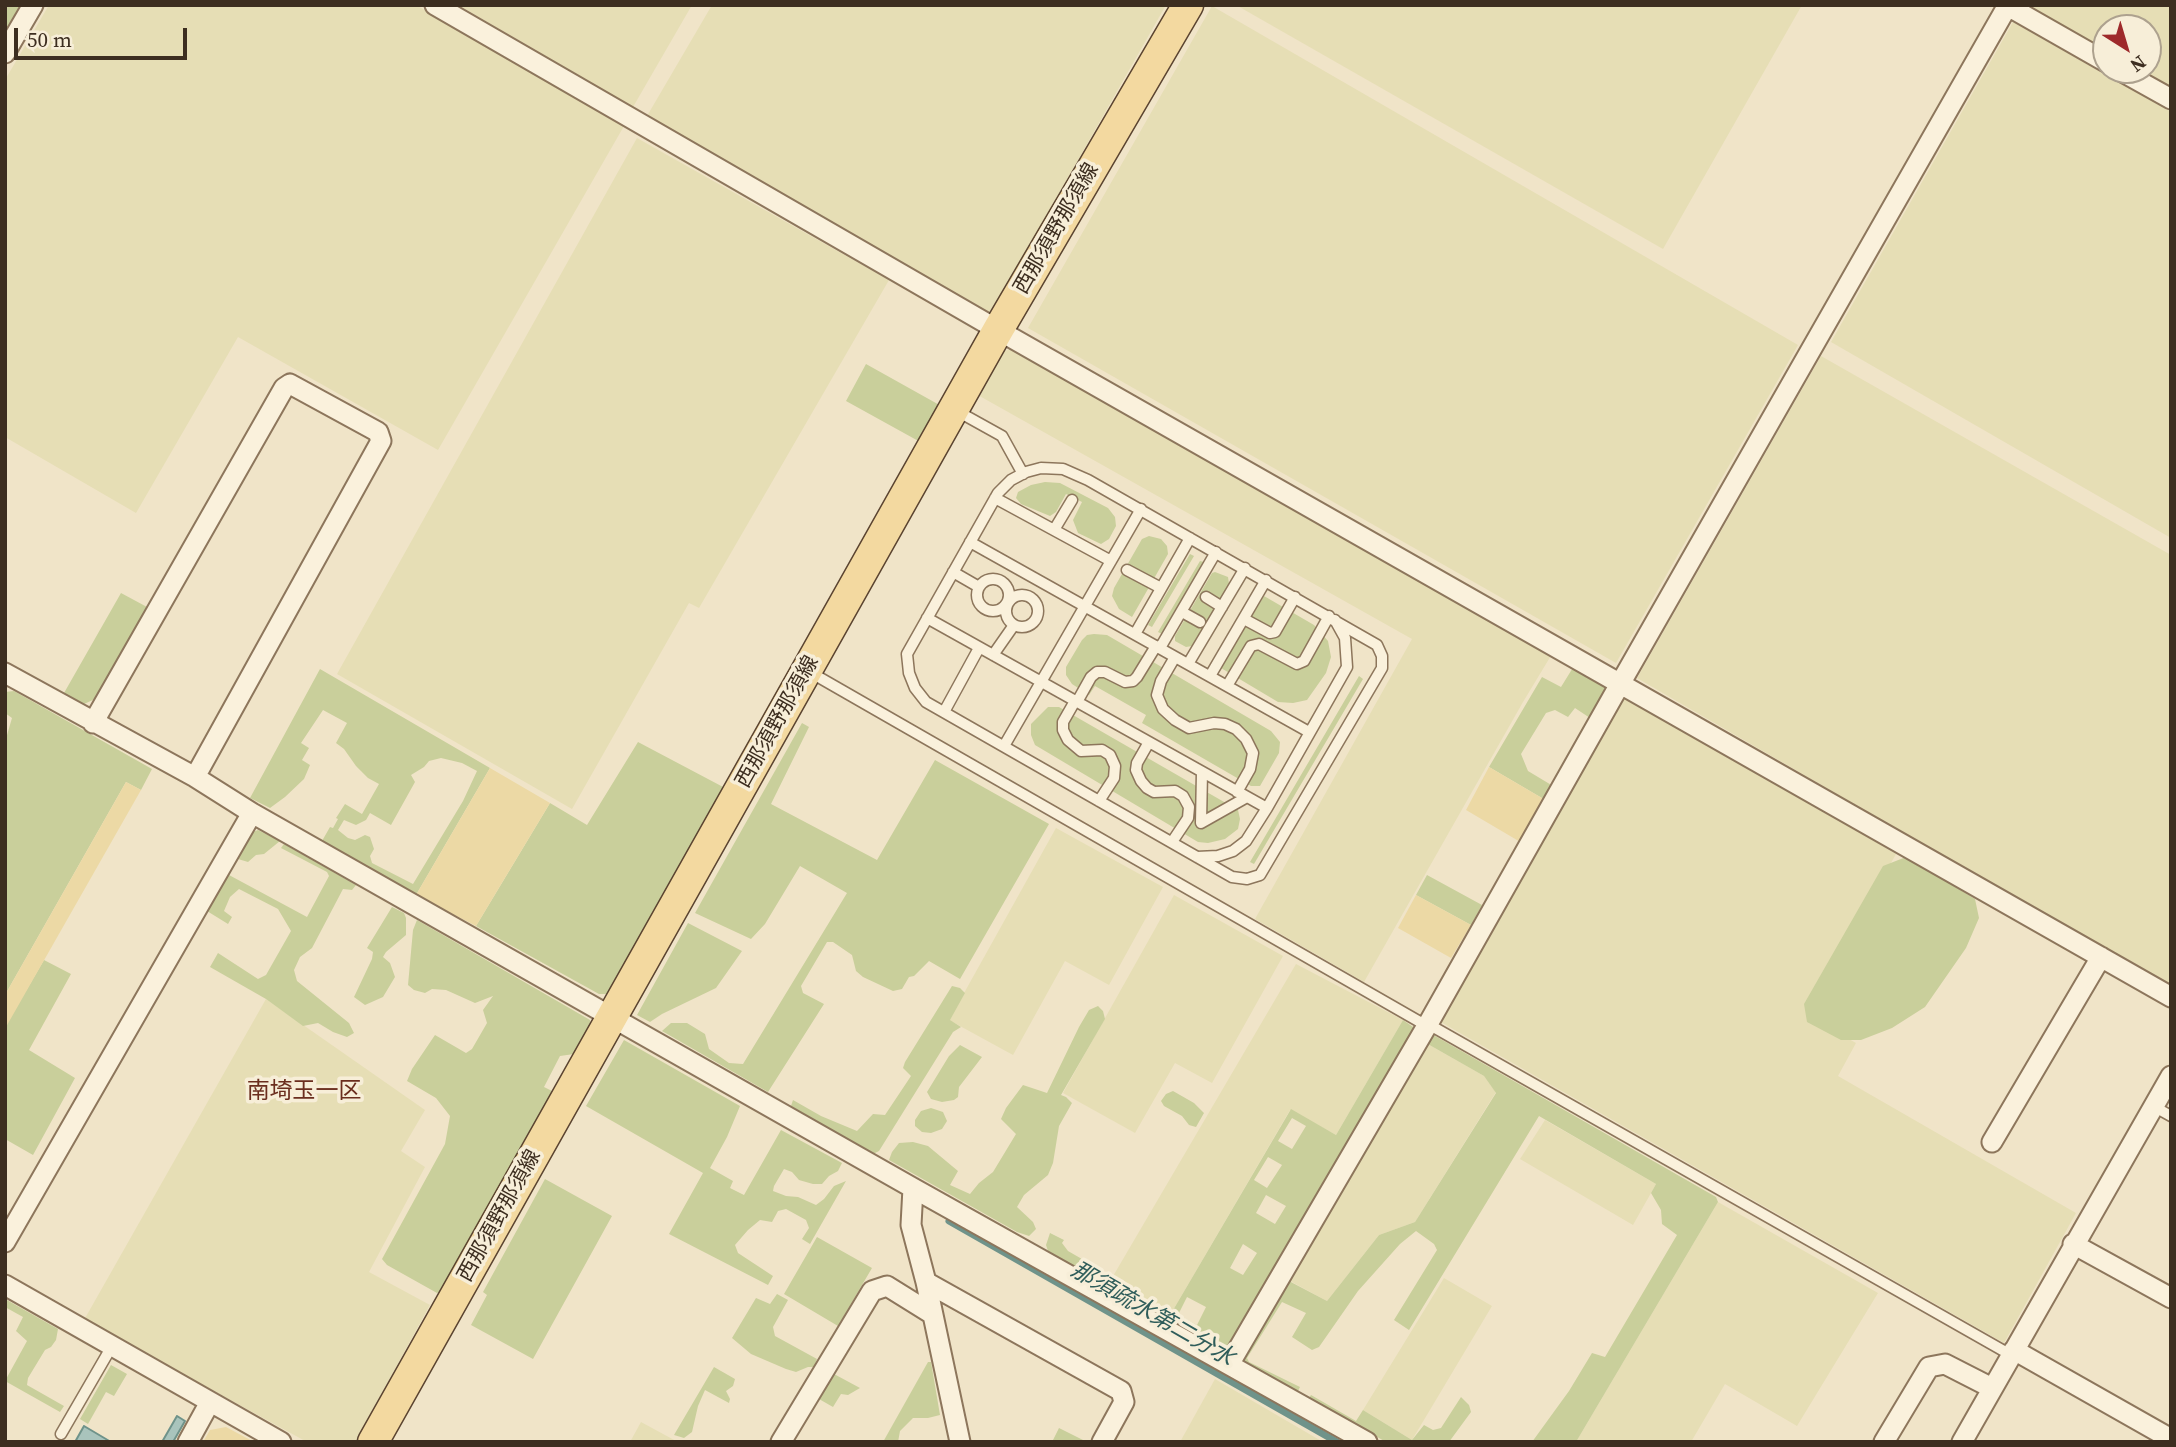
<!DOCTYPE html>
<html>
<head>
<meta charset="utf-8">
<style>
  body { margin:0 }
  #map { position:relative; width:2176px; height:1447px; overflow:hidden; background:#f0e4c8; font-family:"Source Serif 4",serif }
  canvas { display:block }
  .frame { position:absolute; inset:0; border:7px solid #3d2e20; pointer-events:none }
  .north { position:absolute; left:2092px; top:14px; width:70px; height:70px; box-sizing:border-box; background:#f7eed8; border:2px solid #ada18e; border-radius:50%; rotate:143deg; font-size:19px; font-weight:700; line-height:28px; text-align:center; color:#3d2e20 }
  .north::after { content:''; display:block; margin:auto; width:24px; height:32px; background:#9e2a2b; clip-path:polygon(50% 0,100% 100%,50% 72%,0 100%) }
  .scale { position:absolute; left:14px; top:28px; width:173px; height:32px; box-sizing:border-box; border:4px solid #3d2e20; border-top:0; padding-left:9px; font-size:21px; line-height:24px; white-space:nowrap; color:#3d2e20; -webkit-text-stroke:5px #f7eed8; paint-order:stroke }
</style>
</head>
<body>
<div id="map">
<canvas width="2176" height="1447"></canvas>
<div class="frame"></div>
<div class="north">N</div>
<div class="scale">50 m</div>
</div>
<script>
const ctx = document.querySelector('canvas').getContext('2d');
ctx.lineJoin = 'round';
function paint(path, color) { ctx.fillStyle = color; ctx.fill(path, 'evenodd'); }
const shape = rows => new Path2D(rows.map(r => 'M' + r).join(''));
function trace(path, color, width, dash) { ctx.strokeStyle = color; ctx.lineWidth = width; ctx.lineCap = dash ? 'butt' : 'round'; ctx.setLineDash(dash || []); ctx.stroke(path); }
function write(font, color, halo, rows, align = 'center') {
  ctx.font = font + ' "Source Serif 4","Noto Sans JP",serif'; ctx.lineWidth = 7; ctx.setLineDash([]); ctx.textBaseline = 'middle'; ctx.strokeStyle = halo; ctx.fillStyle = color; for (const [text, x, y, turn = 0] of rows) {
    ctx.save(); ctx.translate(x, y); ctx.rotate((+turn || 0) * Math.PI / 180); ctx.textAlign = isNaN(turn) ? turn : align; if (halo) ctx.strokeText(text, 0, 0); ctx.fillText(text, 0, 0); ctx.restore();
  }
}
const farmland = shape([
  [49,5,416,5,624,126,438,450,238,337,136,513,5,437,5,80],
  [458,5,692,5,633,107],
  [712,5,1166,5,990,315,647,116],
  [1236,5,1802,5,1663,249],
  [2025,5,2171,5,2171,88,2139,70,2148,70,2148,28,2106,28,2106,51],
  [1212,6,1798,345,1616,663,1028,328],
  [2013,22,2171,112,2171,538,1831,342],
  [637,138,889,280,699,608,689,603,572,809,337,674],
  [1013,348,1552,654,1523,702,1364,982,1255,919,1412,639,976,394,1002,352],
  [1821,356,2171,555,2171,988,1637,678],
  [1624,693,1896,854,1806,1015,1856,1043,1838,1076,2076,1213,2004,1343,1439,1021],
  [1056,828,1163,887,1109,985,1065,961,1013,1055,949,1020],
  [1174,895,1283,956,1212,1083,1175,1063,1135,1133,1063,1093],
  [1296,964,1403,1020,1336,1135,1290,1110,1169,1317,1109,1283],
  [266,999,425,1110,401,1151,425,1167,369,1272,430,1305,355,1442,307,1442,84,1320],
  [1426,1043,1484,1076,1496,1092,1415,1222,1379,1235,1327,1301,1290,1281],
  [1545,1120,1656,1184,1633,1225,1520,1159],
  [1718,1202,1878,1293,1797,1426,1725,1384,1691,1442,1576,1442],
  [1444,1278,1492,1306,1412,1440,1363,1410],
  [1215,1379,1323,1442,1180,1442],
  [641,1422,676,1441,630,1442]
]);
const green = shape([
  [5,5,20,5,5,32],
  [866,364,943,407,922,443,846,401],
  [1045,482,1060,483,1108,508,1115,517,1116,526,1109,539,1101,544,1078,533,1073,520,1082,502,1066,494,1056,512,1050,516,1021,504,1016,498,1018,492,1031,485],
  [1149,536,1161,539,1167,546,1168,554,1132,617,1119,609,1112,596,1114,588,1142,539],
  [1190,554,1194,556,1152,627,1148,625],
  [1200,561,1204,562,1162,634,1158,632],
  [1215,572,1228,577,1229,584,1192,646,1186,647,1175,641,1175,636,1212,573],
  [121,593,147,607,95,699,84,704,64,693],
  [1264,596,1314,625,1328,641,1331,657,1326,673,1307,700,1293,703,1278,702,1221,668],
  [1094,634,1107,635,1271,731,1280,742,1279,753,1260,786,1251,786,1142,723,1146,715,1095,686,1089,695,1072,684,1066,675,1066,667,1082,640,1087,635],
  [1574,666,1611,686,1590,718,1575,708,1568,717,1555,710,1546,713,1521,754,1528,771,1553,786,1547,801,1489,767,1542,677,1561,687],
  [320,669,490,768,416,895,322,841,330,827,333,828,338,819,336,818,345,804,362,814,379,784,368,778,356,766,344,749,336,743,347,723,323,710,301,743,309,748,302,760,310,765,304,779,285,797,270,808,250,798],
  [441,758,462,763,477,771,463,801,413,884,372,863,370,856,374,849,370,837,365,835,355,840,348,838,338,830,344,820,356,825,366,820,370,813,391,825,415,782,411,775,424,767,429,761],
  [1359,676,1363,679,1254,864,1250,862],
  [14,691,152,769,141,790,126,782,5,995,5,742,12,718,5,713,5,692],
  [1048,707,1059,707,1238,810,1240,819,1238,829,1225,839,1208,843,1198,842,1035,745,1031,735,1031,724],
  [802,723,809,727,771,804,877,860,935,760,1049,824,960,979,929,961,914,976,909,977,902,989,893,991,863,977,856,971,852,955,833,942,827,942,801,986,803,993,824,1004,768,1092,662,1031,671,1023,687,1023,705,1034,709,1049,729,1063,743,1064,847,893,800,866,765,924,751,939,695,913],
  [638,742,725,788,610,994,599,994,476,926,550,803,587,825],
  [258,830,280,841,264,854,256,855,248,862,238,859,253,832],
  [284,844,356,885,352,890,343,889,312,948,300,957,294,970,297,981,349,1023,354,1033,347,1037,333,1032,318,1023,303,1026,266,999,210,967,218,953,258,979,266,975,291,931,278,909,239,889,230,897,224,911,232,917,228,924,207,911,229,875,307,917,329,876,327,872,281,848],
  [1906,857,1975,899,1979,918,1966,948,1925,1007,1892,1028,1861,1040,1841,1040,1807,1022,1804,1004,1883,866],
  [1427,875,1482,905,1471,925,1416,895],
  [392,907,404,913,406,918,406,935,386,952,383,957,390,963,395,977,383,997,365,1005,354,997,372,959,373,952,367,948],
  [417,920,590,1020,591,1026,574,1054,560,1056,544,1087,552,1091,538,1118,445,1289,437,1293,387,1265,382,1259,445,1144,450,1116,436,1098,407,1081,412,1069,435,1035,466,1053,472,1049,487,1023,483,1010,493,996,475,1003,446,990,432,989,425,993,414,990,408,985,413,930],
  [688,923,742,951,716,988,662,1014,650,1022,637,1015],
  [44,960,71,974,29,1050,75,1078,33,1155,5,1139,5,1026],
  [952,986,960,988,965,993,950,1020,961,1027,953,1032,879,1151,873,1154,791,1106,793,1100,821,1116,857,1131,873,1114,885,1115,911,1076,903,1068,905,1062],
  [1098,1006,1103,1011,1105,1019,1061,1095,1066,1097,1072,1103,1059,1126,1053,1163,1048,1175,1024,1195,1017,1207,1033,1222,1036,1229,1029,1236,1017,1232,889,1160,892,1152,899,1143,913,1142,928,1146,958,1171,950,1185,970,1194,979,1183,993,1172,1016,1134,1001,1119,1006,1108,1023,1085,1047,1093,1079,1027,1089,1010],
  [1403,1020,1416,1029,1233,1345,1223,1350,1169,1317,1291,1109,1336,1135],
  [1292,1118,1306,1126,1292,1149,1278,1141],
  [1268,1157,1282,1165,1267,1188,1254,1180],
  [1266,1195,1286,1206,1275,1224,1256,1213],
  [1243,1244,1257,1253,1243,1275,1230,1268],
  [1187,1297,1206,1307,1197,1325,1178,1315],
  [1430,1033,1716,1197,1718,1202,1576,1442,1532,1442,1569,1391,1592,1353,1605,1357,1677,1235,1662,1224,1661,1210,1651,1193,1656,1184,1539,1116,1409,1330,1394,1320,1437,1250,1434,1244,1416,1231,1400,1244,1358,1291,1319,1347,1312,1350,1292,1337,1306,1313,1282,1302,1247,1358,1249,1362,1300,1387,1298,1391,1243,1362,1242,1359,1287,1280,1327,1301,1379,1235,1415,1222,1496,1093,1484,1076,1426,1043],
  [624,1040,740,1106,727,1137,710,1168,733,1181,730,1188,744,1195,781,1130,842,1163,838,1171,829,1176,822,1184,813,1184,799,1180,792,1172,784,1169,774,1186,773,1191,786,1196,798,1197,816,1205,824,1199,834,1186,846,1181,810,1244,802,1239,809,1228,806,1220,786,1209,778,1211,772,1222,760,1220,748,1230,735,1245,738,1253,773,1276,768,1285,669,1234,703,1173,586,1106],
  [960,1045,982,1057,959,1087,958,1097,954,1100,942,1102,931,1099,927,1092,949,1056],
  [1173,1091,1194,1103,1204,1113,1196,1127,1189,1125,1182,1116,1164,1106,1161,1101,1166,1094],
  [931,1108,943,1112,947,1121,942,1129,931,1133,922,1132,915,1126,915,1120,921,1111],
  [545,1179,612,1216,533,1359,471,1325,487,1295,483,1292],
  [1050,1233,1064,1240,1062,1243,1068,1251,1108,1274,1105,1284,1048,1251,1046,1245],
  [817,1237,872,1268,838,1326,784,1294],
  [777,1294,788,1300,773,1327,775,1336,817,1359,814,1367,808,1367,796,1372,786,1369,751,1354,732,1338,756,1298,770,1304],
  [5,1299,58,1329,56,1340,51,1347,45,1350,28,1378,27,1385,64,1406,60,1412,5,1381,27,1341,16,1331,23,1317,5,1307],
  [928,1362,931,1362,940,1415,928,1418,913,1418,900,1431,898,1442,883,1442],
  [111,1365,127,1374,114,1396,106,1392,88,1424,80,1419],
  [714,1367,735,1379,733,1386,726,1391,730,1399,729,1403,705,1390,698,1406,692,1432,684,1438,674,1435],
  [834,1374,860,1388,848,1395,841,1394,833,1407,819,1399],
  [1311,1395,1356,1421,1363,1410,1412,1440,1424,1425,1433,1430,1441,1428,1461,1397,1469,1405,1471,1412,1449,1442,1386,1442,1309,1398],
  [1059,1428,1087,1442,1052,1442]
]);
const sand = shape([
  [1489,767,1547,801,1522,843,1466,810],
  [490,768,550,803,476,926,416,895],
  [126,782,141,790,6,1027,5,995],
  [1416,895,1471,925,1451,958,1398,928],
  [226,1427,254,1442,203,1442,210,1430]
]);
const water = shape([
  [177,1416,185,1421,173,1442,162,1442,177,1416],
  [84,1426,111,1442,75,1442,84,1426]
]);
const stream = shape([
  [949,1221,1337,1442]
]);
const service = shape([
  [957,411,1002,436,1023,474],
  [1041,468,1063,469,1088,480,1377,645,1382,656,1382,668,1260,875,1247,879,1232,877,926,702,915,688,909,673,907,654,998,493,1011,480,1026,472,1041,468],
  [995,498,1111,561],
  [1054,530,1072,500],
  [970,542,1309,732],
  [1127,570,1161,588],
  [953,572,979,587],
  '977 595a16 16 0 1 1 32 0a16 16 0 1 1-32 0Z',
  '1006 611a16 16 0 1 1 32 0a16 16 0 1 1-32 0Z',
  [1206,597,1222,607],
  [1182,612,1200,622],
  [927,618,1267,808],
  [1244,619,1270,633,1275,632,1295,597],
  [1135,634,1190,538],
  [1160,648,1216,552],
  [993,655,1014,625],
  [1175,657,1161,681,1157,695,1163,709,1175,720,1189,728,1214,723,1225,724,1236,729,1246,739,1253,753,1250,769,1237,792],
  [1188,664,1245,568],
  [808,671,1427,1026],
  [1210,676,1266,580],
  [1227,686,1251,646,1259,644,1297,664,1304,661,1329,616],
  [1075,701,1063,722,1063,730,1068,740,1081,751,1102,750,1110,755,1115,766,1114,778,1099,801],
  [1077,702,1091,677,1097,672,1105,672,1125,682,1133,681,1137,677,1156,646],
  [944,712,979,648],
  [1149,742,1137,763,1136,770,1141,781,1147,788,1154,792,1175,791,1183,796,1189,807,1188,818,1172,842],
  [1004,746,1141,509],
  [1202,772,1201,823,1247,797],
  [1197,857,1218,856,1233,851,1246,841,1267,808,1347,667,1345,638,1335,620],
  [1428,1024,2011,1355],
  [2153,1106,2171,1116],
  [61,1434,112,1346]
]);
const minor = shape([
  [435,5,998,330,2171,997],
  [2006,5,2106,62],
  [5,53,33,5],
  [2119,70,2171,99],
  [5,673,195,777,252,813,913,1188,1367,1442],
  [93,723,284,388,290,384,378,432,381,441,195,777],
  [1992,1142,2101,957],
  [913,1188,911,1225,926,1282,960,1442],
  [5,1242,252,813],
  [2073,1244,2171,1298],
  [926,1282,1121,1391,1124,1402,1102,1442],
  [5,1285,281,1442],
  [2014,1350,2171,1439],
  [1230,1363,1428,1024,1620,684,2008,5],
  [188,1442,210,1402],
  [781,1442,872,1291,887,1286,932,1314],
  [1884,1442,1929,1367,1945,1364,1992,1388],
  [1962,1442,2171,1076]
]);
const primary = shape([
  [373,1442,998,330,1188,5]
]);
const streetNames = [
  ["西那須野那須線",1057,229,-60],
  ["西那須野那須線",778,722,-61],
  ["西那須野那須線",500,1216,-61]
];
const neighbourhoodNames = [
  ["南埼玉一区",304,1092]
];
const waterNames = [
  ["那須疏水第二分水",1152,1315,30]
];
paint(farmland, '#e6deb5');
paint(green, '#c9cf9b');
paint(sand, '#ecd9a5');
paint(water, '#a9c4bc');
trace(water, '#6f938a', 2);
trace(stream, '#6f938a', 7);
trace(service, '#8d765c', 13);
trace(minor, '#8d765c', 23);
trace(primary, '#5b4430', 33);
trace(service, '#faf1dc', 10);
trace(minor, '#faf1dc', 19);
trace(primary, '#f3d9a0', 30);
write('21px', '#3d2e20', '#f7eed8', streetNames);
write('23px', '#6b2e1e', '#f7eed8', neighbourhoodNames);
write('italic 23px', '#2f5d5a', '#f7eed8', waterNames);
</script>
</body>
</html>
